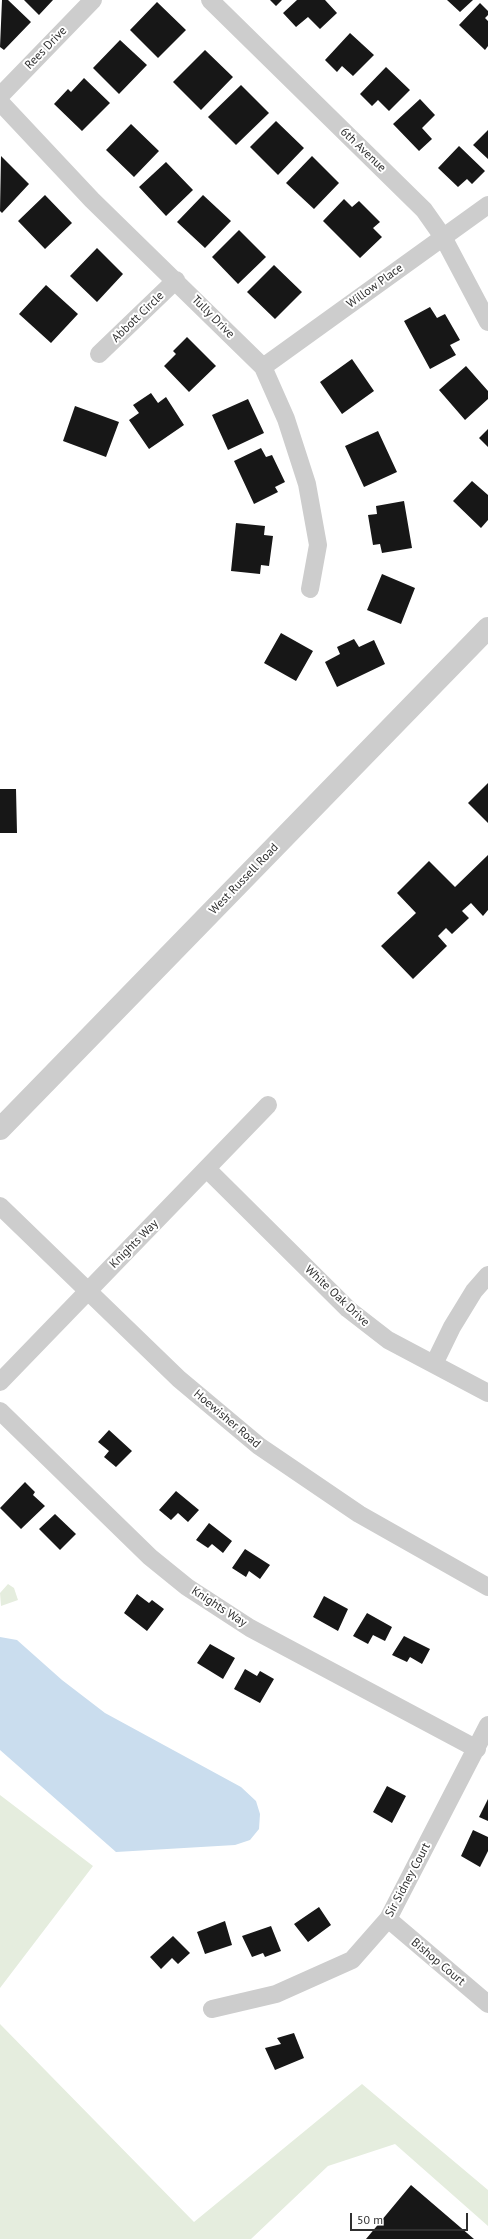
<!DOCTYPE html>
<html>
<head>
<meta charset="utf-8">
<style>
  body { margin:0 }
  #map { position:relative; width:488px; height:2239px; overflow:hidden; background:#fff; font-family:"PT Sans",sans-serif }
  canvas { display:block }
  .scale { position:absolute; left:350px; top:2213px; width:118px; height:18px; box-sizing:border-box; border:2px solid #303030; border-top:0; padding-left:5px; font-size:12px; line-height:14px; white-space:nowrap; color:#303030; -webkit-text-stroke:3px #fff; paint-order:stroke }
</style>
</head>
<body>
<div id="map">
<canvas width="488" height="2239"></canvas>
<div class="scale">50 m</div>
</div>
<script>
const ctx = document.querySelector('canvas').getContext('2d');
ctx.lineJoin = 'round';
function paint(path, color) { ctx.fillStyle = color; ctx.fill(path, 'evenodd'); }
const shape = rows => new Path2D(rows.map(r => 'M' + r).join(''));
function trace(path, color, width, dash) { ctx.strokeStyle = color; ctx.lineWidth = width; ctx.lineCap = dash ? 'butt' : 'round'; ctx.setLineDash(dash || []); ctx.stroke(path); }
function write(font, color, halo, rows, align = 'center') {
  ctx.font = font + ' "PT Sans",sans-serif'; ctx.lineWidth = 4; ctx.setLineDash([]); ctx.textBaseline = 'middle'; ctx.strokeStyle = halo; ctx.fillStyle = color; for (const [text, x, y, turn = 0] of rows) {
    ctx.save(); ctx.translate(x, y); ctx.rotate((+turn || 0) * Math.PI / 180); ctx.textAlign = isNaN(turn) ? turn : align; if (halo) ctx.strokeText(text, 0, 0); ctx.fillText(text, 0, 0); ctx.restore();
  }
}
const green = shape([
  [8,1584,14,1588,18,1600,1,1606,0,1593],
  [0,1795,93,1866,0,1988],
  [0,2024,194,2222,362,2084,488,2190,488,2226,395,2144,328,2166,251,2239,0,2239]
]);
const water = shape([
  [0,1637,17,1640,62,1680,105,1713,241,1787,256,1801,260,1814,259,1829,250,1840,235,1845,116,1852,0,1750]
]);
const building = shape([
  [2,0,8,0,31,22,4,50,0,47],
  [24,0,53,0,39,15],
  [270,0,282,0,276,6],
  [297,0,325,0,337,13,320,29,308,17,296,27,283,13],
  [447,0,473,0,460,12],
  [157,2,186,30,158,58,130,30],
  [480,3,488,11,488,15,485,18,488,21,488,46,485,50,459,25],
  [350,33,374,55,353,76,342,66,337,72,325,60],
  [120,40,147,65,119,94,93,68],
  [205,50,233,77,201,110,173,82],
  [386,67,410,90,389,111,378,100,372,106,360,94],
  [84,78,110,103,82,131,54,104,68,89,71,92],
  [241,85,269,113,236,145,208,117],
  [420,99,435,115,422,128,432,139,419,151,393,124],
  [276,121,304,148,278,175,250,147],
  [131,124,159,151,134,177,106,150],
  [488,130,488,159,473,145],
  [459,146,485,171,472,184,467,179,458,187,438,168],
  [1,156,29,184,2,213,0,211],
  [312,156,339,183,314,209,286,183],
  [166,162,193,190,166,216,139,187],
  [45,195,72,223,45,249,18,221],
  [203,195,231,221,205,248,177,222],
  [344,199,352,207,359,201,380,222,373,228,382,237,360,258,323,221],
  [239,230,266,257,238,284,212,257],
  [97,248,123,274,97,302,70,276],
  [274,265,302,292,275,319,247,292],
  [46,285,78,314,51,343,19,314],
  [430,307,437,318,445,314,460,340,450,345,456,355,430,369,404,321],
  [187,337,216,366,189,392,164,366,176,354,173,351],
  [352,359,374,391,342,414,320,382],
  [466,366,488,391,488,399,465,420,439,390],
  [151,393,158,403,166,397,184,425,149,449,129,420,139,413,133,405],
  [248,399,264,433,228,450,212,415],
  [75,406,119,422,106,457,63,441],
  [488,429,488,447,479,438],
  [378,431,397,472,364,487,345,446],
  [261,448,266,457,272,455,285,482,275,487,278,492,254,504,234,461],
  [472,481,488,495,488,520,481,528,453,501],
  [404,501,412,548,382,553,380,544,373,545,368,515,377,514,376,506],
  [236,523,265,526,264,535,273,536,269,566,261,565,260,574,231,571],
  [382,574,415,588,401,624,367,610],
  [281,633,313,651,296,681,264,663],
  [354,639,359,647,374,640,385,664,337,687,325,662,340,654,337,647],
  [488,783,488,823,468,803],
  [0,789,16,789,17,833,0,833],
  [488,855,488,910,483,916,471,903,462,911,469,918,452,934,446,928,438,936,447,946,413,979,381,946,416,913,397,893,429,861,455,887],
  [109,1430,132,1451,116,1467,104,1457,109,1451,98,1442],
  [25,1482,35,1492,33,1495,45,1506,21,1529,0,1508],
  [176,1491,199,1510,188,1522,178,1513,171,1520,159,1510],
  [55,1514,76,1534,60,1550,39,1529],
  [209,1523,232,1541,223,1553,212,1544,208,1548,196,1540],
  [245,1549,270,1565,260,1579,249,1571,246,1577,232,1568],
  [137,1594,149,1603,152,1600,164,1609,147,1631,124,1613],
  [324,1596,348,1609,338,1631,313,1617],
  [367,1613,392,1627,385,1641,373,1635,368,1644,353,1636],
  [404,1636,430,1649,422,1664,410,1657,407,1662,392,1655],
  [210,1644,235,1658,223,1679,197,1663],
  [245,1669,257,1676,260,1671,274,1679,260,1703,234,1689],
  [387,1786,406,1796,392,1823,373,1812],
  [488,1799,488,1821,479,1817],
  [473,1830,488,1837,488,1851,480,1867,461,1856],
  [319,1907,331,1925,308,1942,294,1924],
  [225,1921,232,1945,205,1954,197,1932],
  [271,1926,281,1951,265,1957,263,1953,252,1957,242,1936],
  [173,1936,190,1953,178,1964,172,1958,161,1969,150,1957],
  [294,2033,304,2058,275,2070,265,2048,281,2044,277,2038],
  [411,2185,474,2239,366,2239]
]);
const minor = shape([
  [210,0,424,210,443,237,488,322],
  [0,96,93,0],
  [0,102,92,200,263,367,286,419,307,484,318,545,310,589],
  [99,354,176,280],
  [263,367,488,205],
  [207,1169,348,1309,388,1340,488,1393],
  [0,1206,179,1379,259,1446,359,1514,488,1587],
  [434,1364,452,1327,474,1291,488,1275],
  [0,1382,268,1105],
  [0,1411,150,1557,187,1587,250,1628,477,1749],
  [388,1919,488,2004],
  [212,2009,276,1994,352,1960,388,1919,488,1725]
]);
const tertiary = shape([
  [0,1129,488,628]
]);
const streetNames = [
  ["Rees Drive",46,48,-46],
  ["6th Avenue",363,150,44],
  ["Willow Place",375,286,-36],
  ["Abbott Circle",138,317,-44],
  ["Tully Drive",213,317,45],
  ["West Russell Road",244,879,-46],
  ["Knights Way",134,1244,-45],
  ["White Oak Drive",337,1296,43],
  ["Hoewisher Road",227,1419,40],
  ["Knights Way",219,1607,33],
  ["Sir Sidney Court",408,1880,-62],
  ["Bishop Court",438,1962,40]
];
paint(green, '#e5edde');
paint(water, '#caddee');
paint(building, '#171717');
trace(minor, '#cdcdcd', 18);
trace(tertiary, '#cdcdcd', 22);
write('12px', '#303030', '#fff', streetNames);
</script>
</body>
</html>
